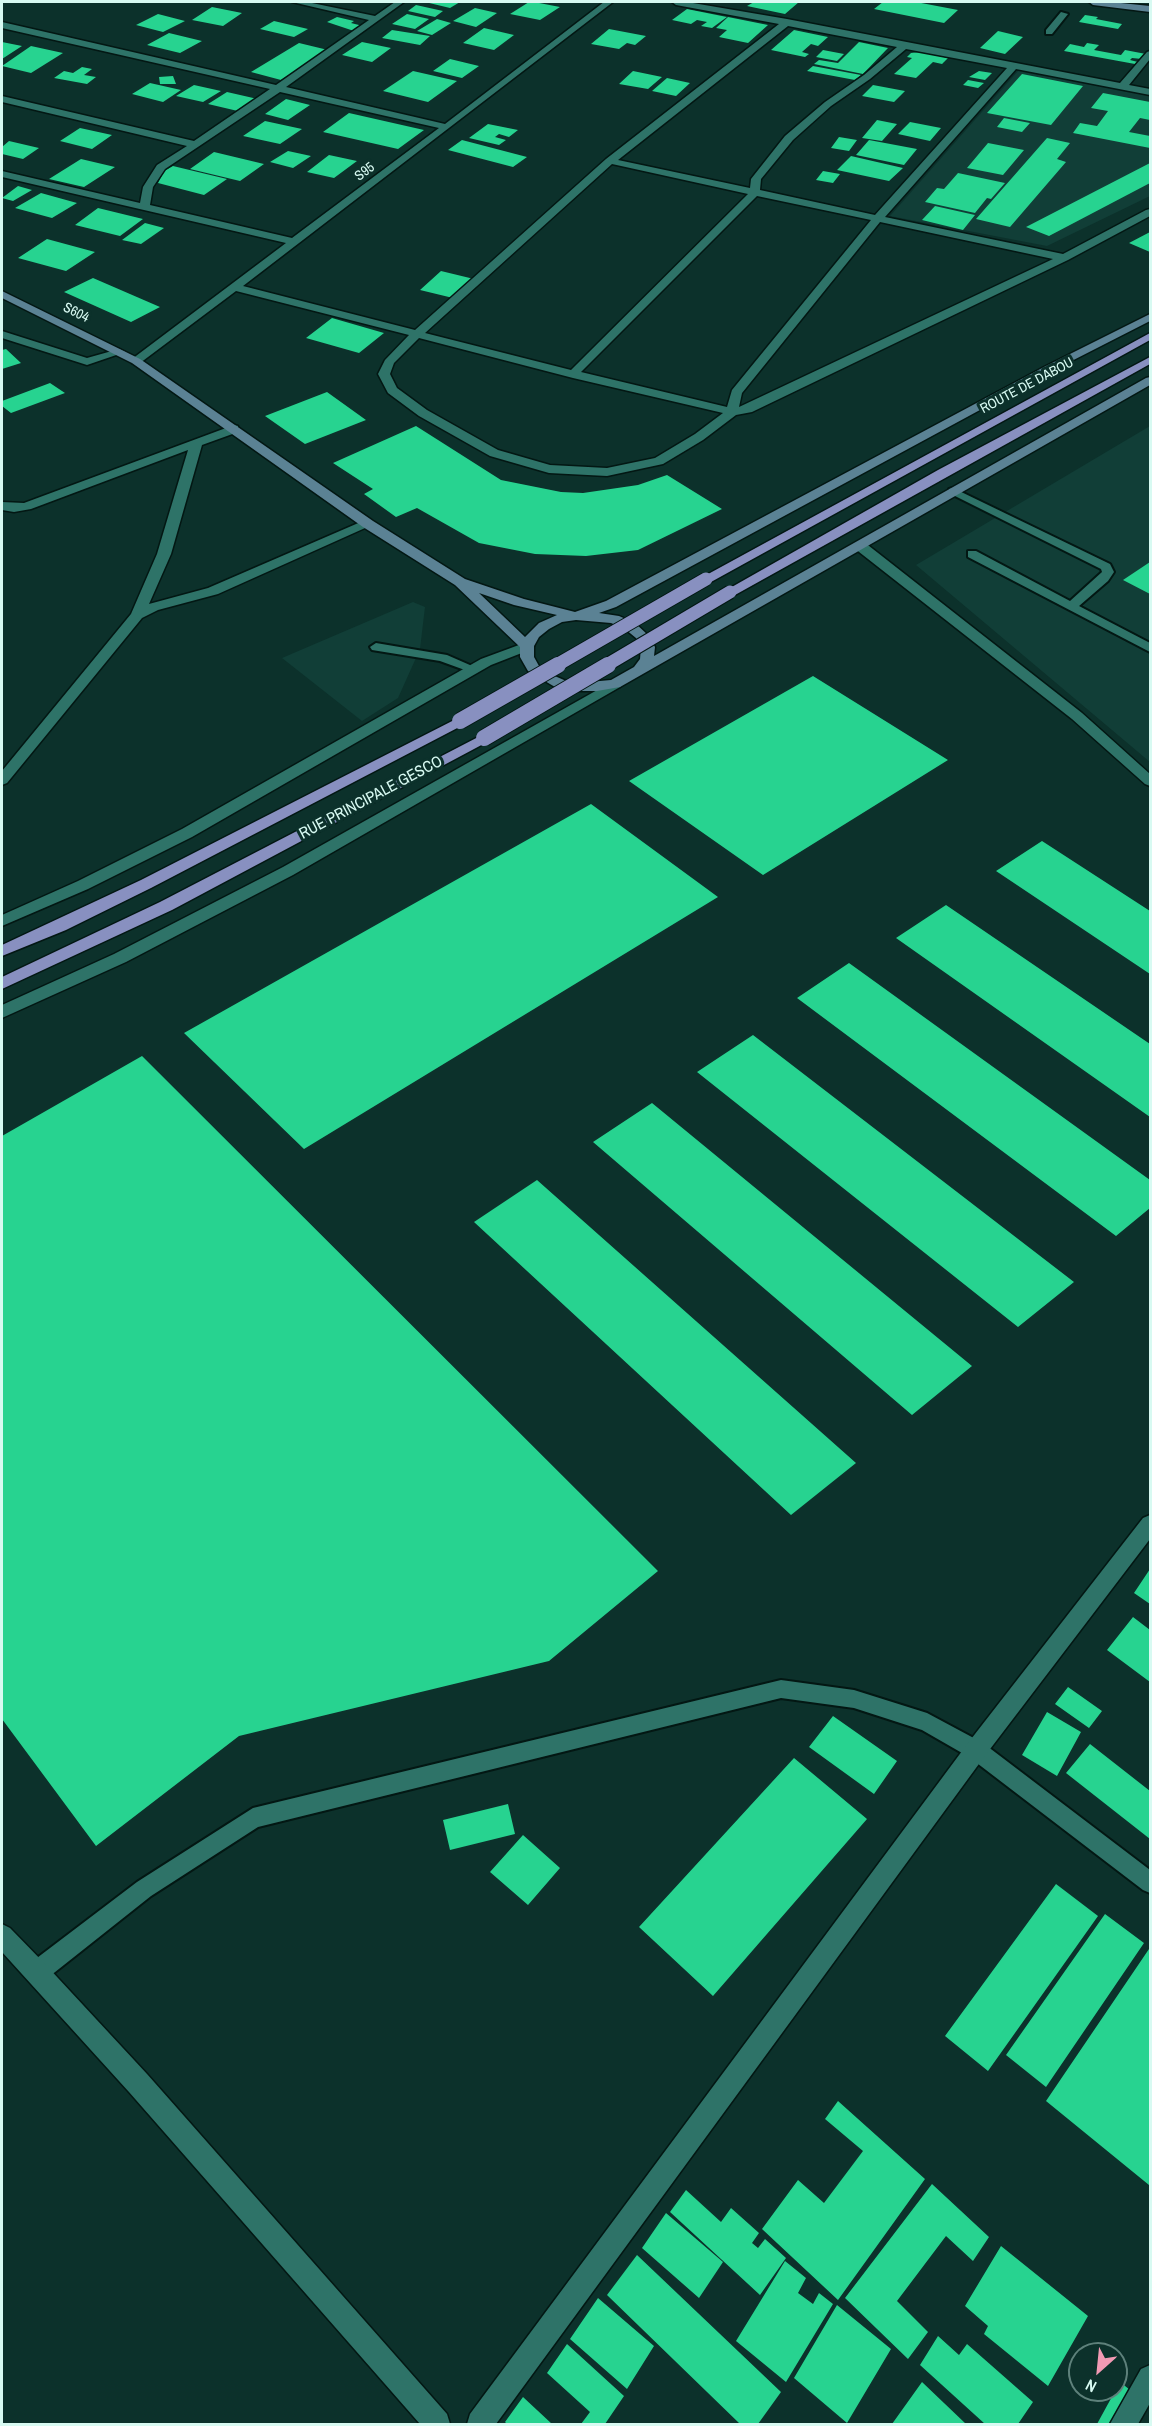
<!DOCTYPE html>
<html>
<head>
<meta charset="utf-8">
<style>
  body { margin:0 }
  #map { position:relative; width:1152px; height:2426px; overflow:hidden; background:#0c312b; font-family:"Archivo Narrow",sans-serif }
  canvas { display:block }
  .frame { position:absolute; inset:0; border:3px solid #d8faf2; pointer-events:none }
  .north { position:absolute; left:1068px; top:2342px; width:60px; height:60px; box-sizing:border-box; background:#0c312b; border:2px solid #5e817b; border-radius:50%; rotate:207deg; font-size:16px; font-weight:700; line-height:24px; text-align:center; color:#d8faf2 }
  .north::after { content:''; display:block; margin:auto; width:21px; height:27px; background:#f19ab4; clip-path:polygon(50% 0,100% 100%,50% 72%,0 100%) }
</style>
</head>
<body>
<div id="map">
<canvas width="1152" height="2426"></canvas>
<div class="frame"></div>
<div class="north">N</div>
</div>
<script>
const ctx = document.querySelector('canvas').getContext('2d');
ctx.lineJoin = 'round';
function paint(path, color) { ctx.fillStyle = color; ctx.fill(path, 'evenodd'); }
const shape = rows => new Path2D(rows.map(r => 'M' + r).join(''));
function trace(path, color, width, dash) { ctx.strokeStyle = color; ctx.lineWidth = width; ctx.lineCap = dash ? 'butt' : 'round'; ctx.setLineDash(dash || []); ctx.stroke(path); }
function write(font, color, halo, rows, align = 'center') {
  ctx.font = font + ' "Archivo Narrow",sans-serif'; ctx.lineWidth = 6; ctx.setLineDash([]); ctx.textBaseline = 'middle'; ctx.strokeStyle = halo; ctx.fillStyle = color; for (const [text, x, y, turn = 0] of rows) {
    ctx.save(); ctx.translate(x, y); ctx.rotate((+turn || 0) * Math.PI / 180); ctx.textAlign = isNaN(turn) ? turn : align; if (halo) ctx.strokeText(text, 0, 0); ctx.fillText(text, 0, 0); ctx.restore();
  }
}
const built = shape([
  [1019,70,1150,95,1150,196,1047,246,890,216],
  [1150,426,1150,762,916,565],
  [413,602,425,607,420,649,398,698,362,721,282,658]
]);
const building = shape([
  [425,2,460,2,450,8],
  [529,2,534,2,560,7,540,20,510,14],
  [754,2,799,2,785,14,747,6],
  [883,2,916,2,958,10,944,23,874,9],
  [416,5,443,11,435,17,408,11],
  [212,7,242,13,223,26,192,20],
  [475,8,497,13,476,27,453,21],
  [687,9,727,17,712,28,701,26,707,22,697,20,691,24,672,20],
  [158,14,185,21,163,32,136,25],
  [407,14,429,19,415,29,392,24],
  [1085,15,1098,17,1096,19,1122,24,1118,29,1079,22],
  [337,17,354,21,351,23,363,26,354,31,327,22],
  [728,17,768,25,748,43,719,37,727,30,716,28],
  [437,19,451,23,432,35,417,31],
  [274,21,308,29,294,37,260,29],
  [484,28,514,35,494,50,463,43],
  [609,29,646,36,635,45,627,43,619,49,591,44],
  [392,30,430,36,420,45,382,38],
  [794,30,828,37,818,46,811,44,802,52,809,54,805,57,771,50],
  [998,31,1023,37,1005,54,980,48],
  [169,33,202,41,180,53,147,45],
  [2,42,22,46,2,59],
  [362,42,391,48,372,62,342,55],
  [859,42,888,48,863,74,814,64,819,60,838,63],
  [299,43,328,50,281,80,251,72],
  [1087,43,1099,45,1094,50,1121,55,1125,50,1146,54,1142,59,1132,58,1130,60,1138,62,1135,64,1064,51,1070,44,1084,47],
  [31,46,63,53,31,73,2,66],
  [823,50,844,54,837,61,816,57],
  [920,52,948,58,942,64,933,62,916,78,894,74,912,58,907,57,911,53],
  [450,59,479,66,462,78,433,71],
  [813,66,861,75,855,80,807,71],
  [82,67,92,69,84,75,96,77,87,84,54,78,64,71,73,73],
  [413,71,457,81,428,102,383,91],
  [633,71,662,77,648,89,619,84],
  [979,71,992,73,985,80,969,77],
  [1022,74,1083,86,1051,125,987,113],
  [173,76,176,84,160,84,159,77],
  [667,78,690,83,676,96,652,91],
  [968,80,984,83,978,88,963,85],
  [150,83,181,90,163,102,132,94],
  [194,85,221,91,203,102,176,96],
  [873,85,905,91,894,102,862,96],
  [227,92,262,100,242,112,208,104],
  [1103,93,1150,102,1150,120,1140,118,1129,132,1150,136,1150,148,1073,133,1080,123,1097,126,1108,111,1091,108],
  [286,99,310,105,288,120,265,114],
  [349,113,424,130,398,149,323,132],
  [1004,118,1030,123,1022,132,997,127],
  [877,120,897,124,882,141,862,138],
  [265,121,302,129,280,144,243,136],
  [910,122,941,128,930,141,898,134],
  [488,124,518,130,509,137,499,134,495,137,506,140,499,145,469,138],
  [80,128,112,135,92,149,60,141],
  [839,137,857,140,849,151,831,148],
  [1047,138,1070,143,1057,159,1066,162,1010,227,976,219],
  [462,140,527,157,513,167,448,150],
  [869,140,917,149,904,165,856,155],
  [9,141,39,148,23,159,2,154,2,147],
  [988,143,1024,150,1003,175,967,168],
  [288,151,311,156,293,168,270,162],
  [214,152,264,164,240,181,190,169],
  [329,155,357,161,334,178,307,172],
  [851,156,903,168,889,181,837,170],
  [81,159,115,167,84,187,49,179],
  [1150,163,1150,183,1049,236,1026,227],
  [173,166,227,179,204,195,158,183,164,171],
  [823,171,840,174,833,183,816,180],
  [958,173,1005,183,991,199,987,198,975,213,925,202,937,188,944,189],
  [18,186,32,190,13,201,2,198],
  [41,193,77,203,52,218,15,208],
  [935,206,975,215,963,230,922,220],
  [98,208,143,219,120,236,75,225],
  [145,223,164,228,141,244,122,240],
  [1150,232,1150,252,1129,243],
  [47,239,95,252,66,271,18,258],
  [441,271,474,279,453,298,420,290],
  [93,278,160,307,131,322,64,292],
  [332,318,384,333,359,353,306,338],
  [6,349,21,363,2,369,2,350],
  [50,383,65,393,11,413,2,406,2,401],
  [327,392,366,420,305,444,265,416],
  [416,426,501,480,561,492,583,493,638,485,667,475,722,509,638,550,586,556,535,554,479,543,417,508,396,517,364,494,373,489,333,463],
  [1150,562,1150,594,1123,580],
  [813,676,948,760,763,875,629,781],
  [591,804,718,897,304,1149,184,1033],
  [1042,841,1150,911,1150,974,996,871],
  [946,905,1150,1044,1150,1117,896,938],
  [849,963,1150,1180,1150,1208,1116,1236,797,998],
  [753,1035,1074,1282,1018,1327,697,1072],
  [142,1056,658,1571,549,1661,239,1736,96,1846,2,1719,2,1136],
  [652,1103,972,1366,912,1415,593,1142],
  [537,1180,856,1463,791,1515,474,1222],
  [1150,1569,1150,1604,1134,1593],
  [1133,1617,1150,1630,1150,1682,1107,1650],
  [1068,1687,1102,1711,1089,1728,1055,1704],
  [1047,1712,1081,1732,1057,1776,1022,1755],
  [833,1716,897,1761,874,1794,809,1747],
  [1090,1744,1150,1791,1150,1839,1066,1773],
  [794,1758,867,1819,713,1996,639,1927],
  [508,1804,515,1834,450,1850,443,1820],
  [523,1835,560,1868,528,1905,490,1872],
  [1056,1884,1098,1916,988,2071,945,2036],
  [1105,1914,1144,1943,1046,2087,1006,2055],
  [1149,1949,1150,1950,1149,2185,1046,2101],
  [838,2101,925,2179,838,2300,762,2229,798,2180,824,2203,863,2151,825,2119],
  [932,2184,989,2237,973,2261,946,2236,897,2301,928,2332,908,2359,845,2298],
  [686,2190,721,2222,731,2208,759,2233,752,2243,758,2248,765,2239,786,2258,760,2295,670,2212],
  [666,2213,723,2262,699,2298,642,2248],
  [1001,2246,1088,2316,1048,2386,984,2334,988,2326,965,2306],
  [637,2255,781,2392,758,2424,740,2424,607,2295],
  [785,2261,806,2278,798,2293,813,2304,819,2293,833,2304,786,2382,736,2341],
  [598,2298,654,2346,627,2389,570,2339],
  [837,2305,891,2349,847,2423,794,2378],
  [938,2336,959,2355,967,2344,1033,2402,1018,2424,985,2424,920,2365],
  [567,2344,624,2396,605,2424,581,2424,590,2412,547,2373],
  [922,2382,966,2424,892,2424],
  [1120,2382,1149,2405,1139,2424,1097,2424],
  [523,2397,552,2424,507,2424,505,2422]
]);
const lane = shape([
  [1061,12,1068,14,1052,34,1046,34,1046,30,1061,12],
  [953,488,1110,564,1114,572,1108,581,1079,606,1150,643,1150,652,968,557,968,551,976,551,1070,601,1102,572,1101,569,949,493,949,489,953,488],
  [376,643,447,655,479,669,473,673,440,661,372,650,370,647,376,643],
  [781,1680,854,1690,927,1713,983,1743,1150,1870,1150,1893,1143,1890,969,1757,922,1730,854,1708,781,1698,258,1827,151,1896,45,1980,37,1983,29,1980,26,1972,29,1964,137,1882,253,1808,781,1680]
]);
const street = shape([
  [292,2,307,2,375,16,395,2,404,2,286,87,445,124,604,2,613,2,243,286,415,330,606,159,779,24,676,5,672,2,687,2,787,19,1120,83,1147,52,1150,51,1150,59,1129,85,1150,89,1150,95,1016,69,885,217,1063,254,1146,210,1150,209,1150,216,1068,260,752,412,736,415,703,440,663,464,607,476,549,473,490,456,419,416,388,393,378,374,385,360,409,335,236,291,140,363,132,363,132,359,286,243,2,177,2,171,140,203,143,187,157,165,187,146,2,102,2,96,194,141,270,89,2,28,2,22,276,85,369,20,292,2],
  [788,26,897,47,864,75,825,102,785,136,751,179,750,188,618,160,788,26],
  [906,49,1007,68,875,215,760,190,761,179,793,140,831,106,870,79,906,49],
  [280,92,439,128,292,238,150,205,153,187,165,169,280,92],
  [612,164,748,194,571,370,425,333,612,164],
  [757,196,871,220,732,390,727,407,581,372,757,196],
  [880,222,1053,259,739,407,742,393,880,222],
  [419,338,573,378,723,413,695,434,655,458,607,468,550,465,498,450,427,410,397,388,390,374,394,363,419,338],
  [2,331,87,358,119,349,125,352,87,365,2,338,2,331],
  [234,425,238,426,238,432,202,445,171,554,149,604,208,588,363,521,368,520,374,524,218,594,158,610,142,618,7,783,2,785,2,771,131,614,157,554,188,450,31,509,14,512,2,510,2,502,24,503,234,425],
  [859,541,864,542,1082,713,1150,774,1150,786,1145,784,1072,719,854,548,853,545,859,541],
  [527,642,534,646,532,649,491,665,192,837,88,889,2,926,2,915,78,881,182,829,481,659,527,642],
  [615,680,620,681,622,684,620,687,293,875,126,962,2,1018,2,1005,114,954,283,867,615,680],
  [1150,1515,1150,1539,984,1757,496,2424,467,2424,470,2414,968,1743,1143,1518,1150,1515],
  [2,1924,10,1928,45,1964,147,2074,447,2414,450,2424,420,2424,129,2092,2,1952,2,1924],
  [1150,2365,1150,2403,1138,2424,1110,2424,1141,2369,1150,2365]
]);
const secondary = shape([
  [1089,2,1111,2,1150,6,1150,12,1093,5,1089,2],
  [2,291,140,359,373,521,465,579,524,599,575,612,606,601,1044,367,1150,314,1150,321,1052,371,616,607,599,613,619,616,635,623,649,636,655,647,654,656,1146,378,1150,377,1150,385,620,687,597,691,578,691,555,687,528,671,520,657,520,647,455,585,363,527,132,363,2,298,2,291],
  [479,593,514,605,557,615,539,623,525,637,479,593],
  [576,620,611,623,625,629,636,638,641,647,640,659,634,667,611,680,578,683,564,680,550,674,539,666,534,657,534,646,539,637,549,629,562,622,576,620]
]);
const primary = shape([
  [1150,333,1150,340,711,582,701,582,699,579,1150,333],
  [1150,357,1150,364,735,595,725,595,723,592,938,470,1150,357],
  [460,717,465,718,467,721,465,724,151,888,66,930,2,956,2,945,141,880,460,717],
  [484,734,489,735,491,738,489,741,172,910,2,989,2,977,160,902,484,734]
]);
const primaryBridgeFar1 = shape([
  [555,666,706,579],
  [605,666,730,592]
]);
const primaryBridge = shape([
  [460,721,558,665],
  [484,738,608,665]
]);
const farStreetnames = [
  ["S95",365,172,-37],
  ["S604",76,313,27],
  ["ROUTE DE DABOU",1027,386,-28]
];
const streetNames = [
  ["RUE PRINCIPALE GESCO",371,798,-28]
];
paint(built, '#113e37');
paint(building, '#27d390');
trace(lane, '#031713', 4);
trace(street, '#031713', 3);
trace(secondary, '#031713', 3);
trace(primary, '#031713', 3);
paint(lane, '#2e7368');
paint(street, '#2e7368');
paint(secondary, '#5b8294');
paint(primary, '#8890c0');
trace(primaryBridgeFar1, '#031713', 15, []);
trace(primaryBridge, '#031713', 18, []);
trace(primaryBridgeFar1, '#8890c0', 13);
trace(primaryBridge, '#8890c0', 16);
write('14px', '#d8faf2', '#0c312b', farStreetnames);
write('16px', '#d8faf2', '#0c312b', streetNames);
</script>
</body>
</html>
